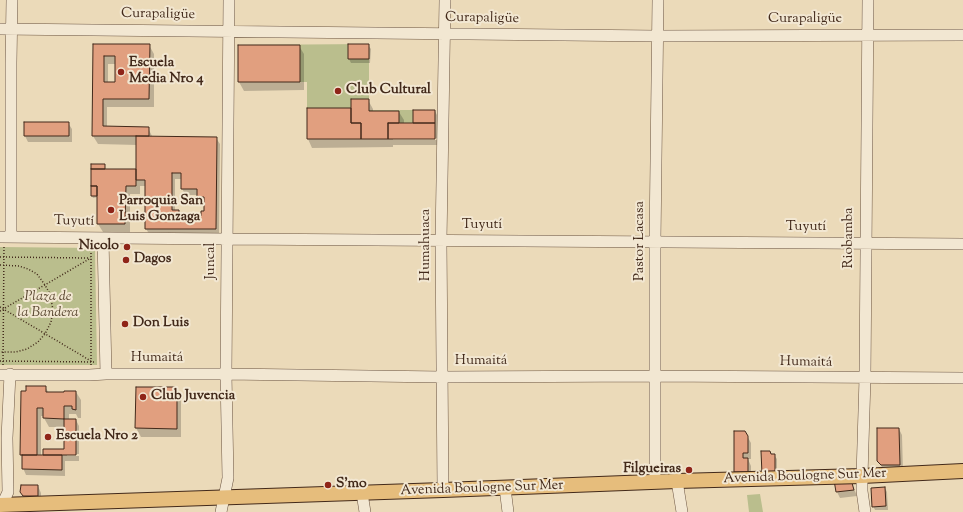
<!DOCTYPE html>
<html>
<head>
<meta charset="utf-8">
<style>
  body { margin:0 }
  canvas { display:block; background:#ebdab9 }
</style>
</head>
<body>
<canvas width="963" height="512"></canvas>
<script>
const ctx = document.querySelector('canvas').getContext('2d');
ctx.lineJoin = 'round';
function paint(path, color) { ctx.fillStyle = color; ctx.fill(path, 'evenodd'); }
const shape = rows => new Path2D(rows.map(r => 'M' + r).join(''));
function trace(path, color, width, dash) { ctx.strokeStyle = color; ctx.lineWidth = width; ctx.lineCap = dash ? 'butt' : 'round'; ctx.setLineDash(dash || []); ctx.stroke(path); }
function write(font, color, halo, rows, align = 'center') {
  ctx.font = font + ' "Sorts Mill Goudy",serif'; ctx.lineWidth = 4; ctx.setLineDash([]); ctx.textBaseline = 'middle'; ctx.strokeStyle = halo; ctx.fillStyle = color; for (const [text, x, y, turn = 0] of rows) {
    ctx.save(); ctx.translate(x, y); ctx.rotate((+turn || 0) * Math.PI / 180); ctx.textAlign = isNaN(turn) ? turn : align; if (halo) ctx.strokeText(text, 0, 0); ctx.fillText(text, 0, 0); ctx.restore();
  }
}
const green = shape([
  [369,44,369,110,435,110,435,139,307,139,307,82,238,82,238,45],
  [0,247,95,248,97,365,0,365],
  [760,494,763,512,749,512,747,495]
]);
const shadow = shape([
  [94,45,149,45,154,54,154,107,107,107,107,127,148,128,153,138,216,138,220,144,219,235,150,235,146,229,146,186,140,186,140,194,130,194,130,232,103,232,98,224,98,197,93,198,92,196,104,165,105,170,137,173,137,145,98,144,93,136],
  [108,64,116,64,116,83,108,83],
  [175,179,182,179,182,189,186,195,198,195,202,203,205,203,205,212,202,217,181,217,178,211,175,211],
  [368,45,371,49,370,63,351,63,349,59],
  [239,46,299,46,304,54,304,90,244,91,239,82],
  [368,100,373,109,373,112,399,112,404,120,404,124,415,124,435,111,437,115,437,128,438,130,438,138,393,138,393,140,438,140,438,145,393,145,393,147,312,148,308,139,308,109,352,109],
  [68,123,72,129,72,142,28,142,25,136],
  [45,387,49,393,76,392,81,400,81,418,78,418,76,414,69,414,69,420,76,420,79,426,79,454,67,454,67,456,79,456,79,461,65,461,65,476,26,475,23,468,23,457,21,454,27,392],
  [41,416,44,416,44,418,49,427,65,427,65,450,41,456],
  [137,388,177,388,181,397,181,437,141,437,136,428],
  [899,429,902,435,903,471,886,471,882,467,878,461],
  [745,432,751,443,751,459,748,459,751,466,751,478,739,478,735,472],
  [770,452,772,455,774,455,777,459,777,478,765,478],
  [852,484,855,491,857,496,840,498,837,492],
  [38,486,41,493,41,502,25,498,21,492],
  [885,488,887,492,888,510,875,510,873,506]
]);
const building = shape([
  [93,44,150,44,149,99,103,99,103,126,149,127,149,136,92,136,93,44],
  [104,56,115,56,115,82,104,82,104,56],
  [348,44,369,44,369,59,348,59,348,44],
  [238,45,300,45,300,82,238,82,238,45],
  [351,99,369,99,369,111,399,111,399,123,388,123,388,139,361,139,361,123,351,123,351,99],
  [307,108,351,108,351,123,361,123,361,139,307,139,307,108],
  [413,110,435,110,435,123,413,123,413,110],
  [24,122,69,122,69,136,24,136,24,122],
  [388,123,435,123,435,139,388,139,388,123],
  [136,136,217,137,216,229,145,229,145,180,136,180,136,136],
  [172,173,181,173,181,189,197,189,197,197,204,197,204,211,201,211,201,216,179,216,179,210,172,210,172,173],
  [91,164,105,164,105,169,91,169,91,164],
  [91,169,136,169,136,186,126,186,125,224,97,224,97,186,91,186,91,169],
  [91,186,97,186,97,196,91,196,91,186],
  [26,386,46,386,46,392,64,392,64,391,76,391,76,410,72,409,72,406,64,406,64,419,43,418,43,408,37,408,37,455,20,455,21,391,26,391,26,386],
  [136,387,177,387,177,429,135,428,136,387],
  [64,419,76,419,76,455,43,455,43,449,64,449,64,419],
  [877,428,899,428,900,465,881,465,877,461,877,428],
  [734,431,745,431,748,436,748,453,743,453,743,458,748,458,748,472,734,472,734,431],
  [761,451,770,451,771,454,775,454,775,474,762,474,761,451],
  [22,455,62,455,62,470,22,469,22,455],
  [834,480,852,483,854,490,836,492,834,480],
  [21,485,38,485,38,496,23,496,20,492,21,485],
  [885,487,886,506,872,507,871,488,885,487]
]);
const path = shape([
  [0,257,89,258],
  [0,265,19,266,28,269,37,274,45,285,50,294,53,310,51,322,45,334,38,342,27,349,16,352,0,352],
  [0,307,91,361],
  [0,311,91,258],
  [0,361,96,362],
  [3,365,4,246],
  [91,365,91,247]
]);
const minor = shape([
  [0,29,657,36,963,35],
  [0,237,228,239,963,244],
  [11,237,11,63,12,0],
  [103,238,106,374],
  [0,375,89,375,106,374,226,374,442,377,655,376,963,378],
  [677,481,682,512],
  [655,482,655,242,658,0],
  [505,488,508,512],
  [443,490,441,241,445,0],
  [362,493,365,512],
  [2,505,8,492,7,438,10,374],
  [221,512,228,478,226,374,229,0],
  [865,512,862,491,862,476,865,378,868,0]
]);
const major = shape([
  [0,505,443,490,677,481,862,476,963,471]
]);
const markers = [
  [121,72,4,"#8f2418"],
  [338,91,4,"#8f2418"],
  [111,210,4,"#8f2418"],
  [127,247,4,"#8f2418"],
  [126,260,4,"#8f2418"],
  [125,324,4,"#8f2418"],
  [143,397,4,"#8f2418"],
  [48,437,4,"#8f2418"],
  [689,470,4,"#8f2418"],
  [328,485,4,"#8f2418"]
];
const streetNames = [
  ["Curapaligüe",158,15,1],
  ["Curapaligüe",482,19,1],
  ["Curapaligüe",805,20],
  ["Tuyutí",74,222,1],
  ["Tuyutí",482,226],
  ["Tuyutí",806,228],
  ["Riobamba",850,238,-90],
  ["Pastor Lacasa",641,241,-90],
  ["Humahuaca",427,245,-90],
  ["Juncal",212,261,-90],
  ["Humaitá",157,359],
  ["Humaitá",481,362],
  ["Humaitá",806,363,1],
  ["Avenida Boulogne Sur Mer",805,477,-2],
  ["Avenida Boulogne Sur Mer",482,489,-2]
];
const poiNames = [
  ["Escuela",129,64],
  ["Media Nro 4",129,80],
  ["Club Cultural",346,91],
  ["Parroquia San",119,202],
  ["Luis Gonzaga",119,218],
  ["Nicolo",119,247,"right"],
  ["Dagos",134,260],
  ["Don Luis",133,324],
  ["Club Juvencia",151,397],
  ["Escuela Nro 2",56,437],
  ["Filgueiras",681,470,"right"],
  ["S'mo",336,485]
];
const parkNames = [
  ["Plaza de",48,298],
  ["la Bandera",48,314]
];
paint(green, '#babe8d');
paint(shadow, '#0003');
paint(building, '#e19f7f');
trace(building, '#42291a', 1);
trace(minor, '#6c5542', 12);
trace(major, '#42291a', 16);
trace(path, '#42291a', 1.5, [1, 2]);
trace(minor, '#f2e7d2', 11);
trace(major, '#e6bd7c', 14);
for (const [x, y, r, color] of markers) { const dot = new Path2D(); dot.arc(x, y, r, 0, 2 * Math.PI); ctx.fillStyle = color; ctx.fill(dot); trace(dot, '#f2e7d2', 1.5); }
write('14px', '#42291a', '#f2e7d2', streetNames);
write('bold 14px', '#42291a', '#f2e7d2', poiNames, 'left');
write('italic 14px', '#5a4731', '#f2e7d2', parkNames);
</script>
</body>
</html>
